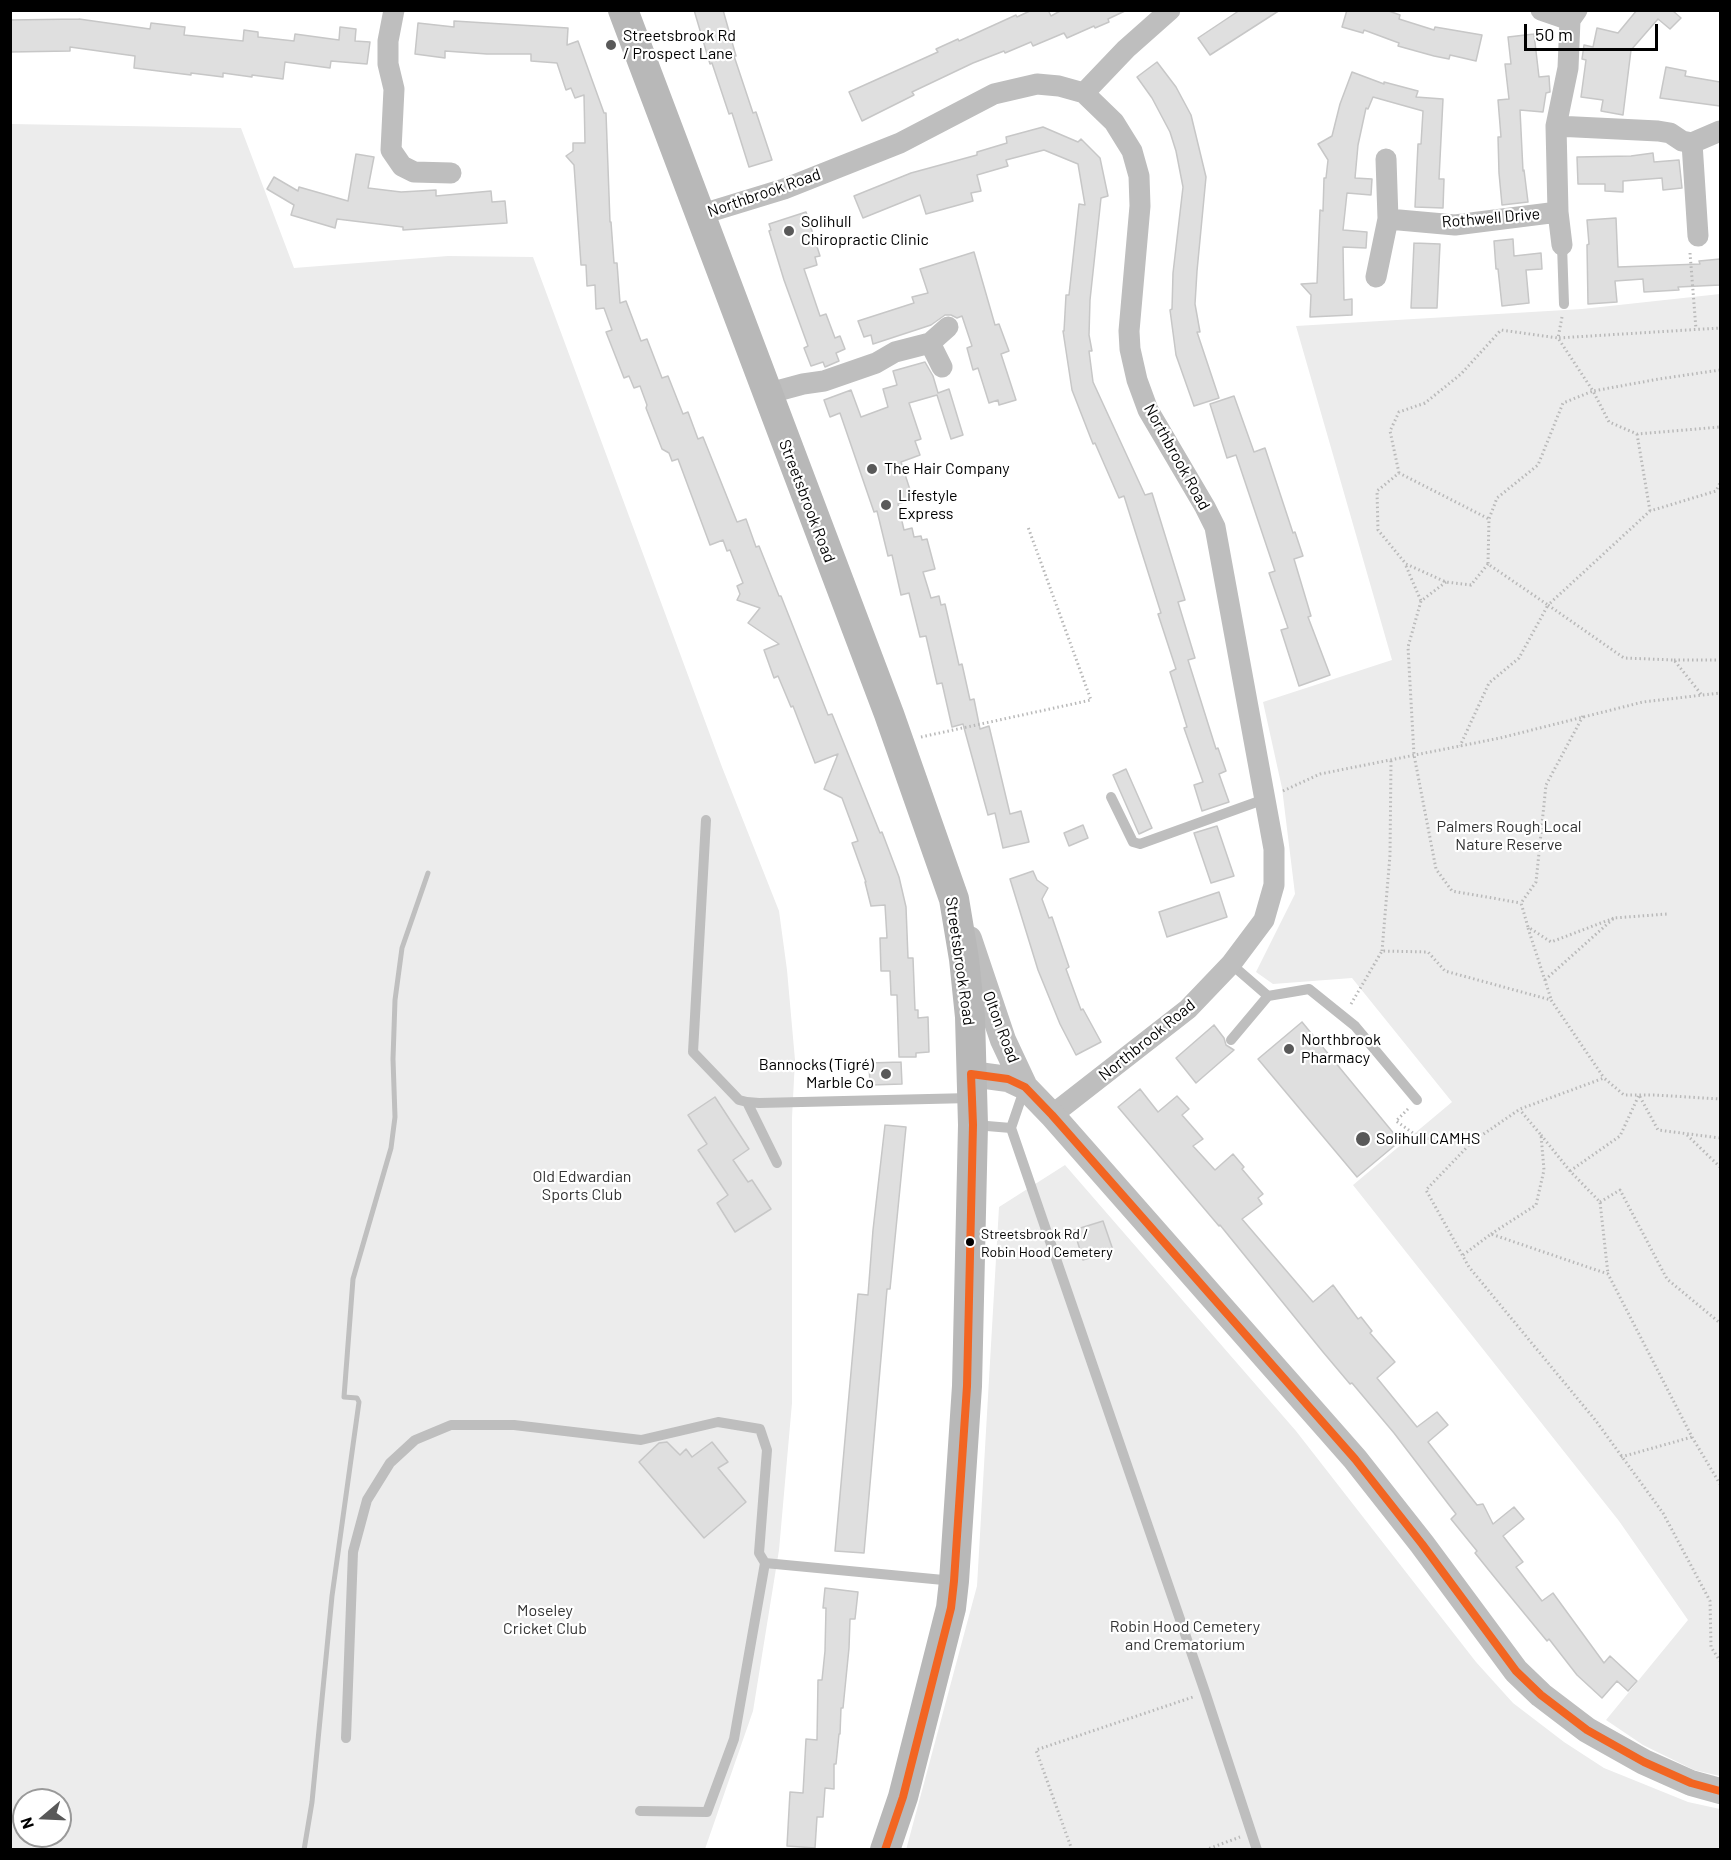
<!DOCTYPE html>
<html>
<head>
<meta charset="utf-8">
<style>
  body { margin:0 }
  #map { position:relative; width:1731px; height:1860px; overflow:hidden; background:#fff; font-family:Barlow,sans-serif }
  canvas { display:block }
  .frame { position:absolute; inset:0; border:12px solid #000; pointer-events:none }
  .north { position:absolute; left:12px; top:1788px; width:60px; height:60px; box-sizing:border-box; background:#fff; border:2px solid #999; border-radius:50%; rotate:251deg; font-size:16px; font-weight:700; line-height:24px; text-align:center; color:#000 }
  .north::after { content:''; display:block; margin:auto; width:21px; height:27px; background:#595959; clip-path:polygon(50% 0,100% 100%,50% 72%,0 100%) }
  .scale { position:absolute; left:1524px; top:24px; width:134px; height:27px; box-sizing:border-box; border:3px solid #000; border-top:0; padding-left:8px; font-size:18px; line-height:21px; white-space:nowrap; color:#000; -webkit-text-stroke:4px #fff; paint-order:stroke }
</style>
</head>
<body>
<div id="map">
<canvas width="1731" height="1860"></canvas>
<div class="frame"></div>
<div class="north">N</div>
<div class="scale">50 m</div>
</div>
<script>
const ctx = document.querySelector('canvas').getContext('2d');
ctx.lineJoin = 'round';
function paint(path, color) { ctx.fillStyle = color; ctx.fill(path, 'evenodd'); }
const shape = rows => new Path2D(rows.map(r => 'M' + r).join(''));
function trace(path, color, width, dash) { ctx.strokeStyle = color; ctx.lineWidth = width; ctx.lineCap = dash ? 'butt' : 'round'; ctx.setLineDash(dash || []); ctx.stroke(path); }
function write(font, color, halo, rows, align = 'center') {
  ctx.font = font + ' Barlow,sans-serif'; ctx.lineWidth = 4.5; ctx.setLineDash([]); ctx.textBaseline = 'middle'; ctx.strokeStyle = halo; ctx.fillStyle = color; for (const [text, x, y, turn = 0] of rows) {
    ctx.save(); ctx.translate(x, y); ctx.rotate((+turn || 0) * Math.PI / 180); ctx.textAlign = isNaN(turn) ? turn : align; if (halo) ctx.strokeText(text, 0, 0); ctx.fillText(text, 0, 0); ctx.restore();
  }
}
const green = shape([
  [11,124,241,128,294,268,448,256,533,257,722,767,779,911,787,970,795,1060,792,1118,792,1403,779,1550,753,1711,705,1849,11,1850],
  [24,1800,60,1800,60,1836,24,1836],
  [1720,294,1720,1776,1694,1770,1643,1745,1606,1720,1688,1620,1619,1521,1353,1185,1452,1102,1352,978,1273,984,1256,972,1295,894,1282,788,1263,702,1392,660,1296,326,1582,309],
  [1065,1165,1296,1431,1476,1662,1513,1703,1564,1742,1604,1768,1688,1802,1720,1809,1720,1849,906,1850,977,1586,999,1207]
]);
const stream = shape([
  [304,1850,312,1802,332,1596,359,1402,357,1398,344,1397,353,1279,391,1148,395,1117,393,1059,395,1000,402,948,428,873]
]);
const building = shape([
  [694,10,723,10,736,56,734,56,753,113,756,112,772,160,749,167,732,113,729,114,712,63,710,64,694,10],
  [1032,10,1048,10,1051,16,1062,10,1127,10,1108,19,1109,22,1095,28,1094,26,1067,38,1064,33,1033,46,1031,42,1005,53,1004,51,973,63,912,92,914,95,862,121,849,92,938,52,936,49,958,39,959,41,1016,15,1017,17,1032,10],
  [1240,10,1280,10,1210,55,1198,38,1240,10],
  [1347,10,1386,10,1400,15,1399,19,1434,30,1435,27,1482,35,1476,61,1450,55,1449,59,1434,56,1398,46,1399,43,1364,30,1363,33,1342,27,1347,10],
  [1637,10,1672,10,1681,18,1670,29,1658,19,1631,50,1623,115,1601,111,1603,100,1581,97,1586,60,1582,59,1584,45,1593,47,1597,28,1618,33,1637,10],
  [79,19,150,29,151,23,185,27,184,35,243,41,244,30,258,32,258,37,294,41,295,34,339,40,340,27,356,29,355,41,370,42,367,64,331,61,330,68,285,62,283,79,252,75,252,77,223,73,223,77,191,73,191,75,134,68,135,56,70,47,70,51,10,52,10,20,79,19],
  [454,21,568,28,567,45,578,41,604,113,606,113,610,222,611,222,614,263,617,263,620,303,626,301,641,341,647,339,662,378,668,376,683,414,688,412,698,439,703,437,737,522,746,519,756,547,759,546,779,596,781,596,828,715,832,714,880,833,882,832,899,877,906,907,908,958,913,958,915,1010,918,1010,918,1018,928,1017,929,1052,916,1053,916,1057,899,1057,897,995,891,995,890,971,881,971,880,938,887,938,885,905,871,906,865,882,866,882,852,843,858,841,842,798,824,789,838,754,815,763,793,706,791,707,778,676,774,678,764,650,779,644,748,623,760,608,737,600,740,594,737,586,743,583,730,550,727,551,723,540,710,545,678,459,672,461,669,453,662,449,646,408,647,405,640,386,634,388,629,376,624,378,606,332,612,330,604,308,596,309,595,285,587,286,586,265,581,265,574,165,566,156,573,151,573,143,585,143,584,95,575,98,571,88,566,90,557,63,531,61,531,54,487,54,445,51,445,58,415,54,418,23,454,27,454,21],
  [1534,34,1539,77,1549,76,1550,92,1546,93,1543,112,1520,110,1523,171,1524,170,1528,202,1502,205,1499,173,1498,137,1501,137,1498,100,1509,99,1505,64,1511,64,1508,37,1534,34],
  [1157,62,1176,87,1191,115,1206,177,1197,271,1195,304,1200,332,1197,332,1219,398,1194,406,1176,355,1170,310,1172,309,1173,273,1183,187,1176,151,1170,132,1152,98,1137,77,1157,62],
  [1666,67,1686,71,1685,76,1720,82,1720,106,1660,98,1666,67],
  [1352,72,1384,84,1384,82,1418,91,1416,97,1443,99,1439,179,1444,179,1443,208,1415,207,1418,144,1421,144,1423,111,1373,97,1368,109,1366,108,1358,145,1355,178,1372,179,1371,195,1347,193,1343,230,1367,232,1366,248,1343,247,1344,300,1352,299,1352,315,1310,317,1311,295,1301,284,1317,283,1320,210,1323,211,1324,178,1326,178,1328,160,1318,144,1332,136,1340,104,1352,72],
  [1043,127,1078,142,1081,139,1100,158,1108,196,1101,198,1090,300,1089,335,1092,351,1089,351,1093,382,1145,495,1152,493,1185,600,1178,602,1195,658,1188,660,1216,749,1218,748,1226,771,1219,774,1229,802,1202,811,1194,785,1203,782,1184,728,1187,727,1170,672,1176,669,1158,614,1161,613,1124,496,1119,498,1095,443,1093,444,1072,390,1063,331,1064,331,1066,295,1069,295,1079,204,1085,205,1078,164,1044,150,1006,160,1008,166,977,175,981,191,971,193,973,201,926,214,920,195,863,218,854,196,911,173,977,155,977,152,1007,143,1006,137,1043,127],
  [1653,153,1654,162,1679,160,1682,188,1663,190,1662,178,1623,181,1623,192,1605,191,1605,184,1578,184,1577,157,1631,156,1653,153],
  [356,154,374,157,368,188,401,192,436,190,436,196,491,191,492,202,505,201,507,223,403,230,403,227,337,219,335,228,291,215,294,205,267,189,274,177,298,191,299,187,348,201,356,154],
  [806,212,820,256,815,257,817,265,804,269,820,316,826,314,835,338,840,336,845,349,836,353,839,361,825,367,823,362,811,366,804,348,808,346,784,280,769,231,771,230,769,224,806,212],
  [1616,218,1618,267,1700,264,1699,261,1720,259,1720,285,1678,287,1679,290,1644,292,1643,279,1615,281,1617,302,1588,304,1587,245,1589,244,1587,220,1616,218],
  [1513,239,1514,256,1541,253,1542,269,1526,270,1529,303,1502,306,1498,269,1496,269,1494,241,1513,239],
  [1414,243,1440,244,1437,308,1411,308,1414,243],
  [974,252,995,325,999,324,1009,351,1001,354,1016,400,999,405,998,400,989,403,978,368,973,370,967,348,972,346,962,316,957,318,951,315,945,315,931,325,873,344,871,335,864,337,858,321,914,303,912,297,928,293,920,269,974,252],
  [925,362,933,376,938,393,949,389,963,435,951,439,937,395,909,403,921,439,915,441,920,455,901,462,913,499,898,504,904,530,912,528,914,537,921,536,922,540,927,539,935,569,923,572,931,598,939,596,941,605,945,604,959,665,962,664,970,700,974,699,980,729,989,726,1010,814,1021,811,1029,842,1003,848,995,813,988,815,963,724,952,727,942,683,937,684,926,636,920,637,909,593,901,595,892,555,888,556,877,511,874,512,840,413,830,417,824,400,851,390,861,417,888,407,883,389,897,385,893,371,925,362],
  [1234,396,1254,452,1265,448,1293,533,1295,532,1303,556,1294,559,1311,616,1308,617,1330,675,1299,686,1281,630,1288,628,1269,573,1275,571,1236,455,1227,458,1210,404,1234,396],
  [1126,769,1152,828,1139,834,1113,775,1126,769],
  [1083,825,1088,838,1069,846,1064,833,1083,825],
  [1217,826,1234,876,1211,883,1194,833,1217,826],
  [1033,871,1037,880,1048,888,1042,899,1049,918,1052,917,1069,967,1066,969,1081,1010,1083,1009,1101,1042,1076,1055,1060,1024,1038,970,1010,879,1033,871],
  [1219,892,1227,917,1167,937,1159,912,1219,892],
  [1302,1022,1400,1141,1357,1177,1258,1059,1302,1022],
  [1214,1025,1224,1038,1226,1045,1234,1050,1196,1083,1176,1058,1214,1025],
  [901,1062,902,1084,870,1085,869,1063,901,1062],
  [1140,1089,1158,1112,1177,1096,1189,1109,1182,1115,1203,1139,1193,1146,1215,1170,1233,1154,1244,1167,1242,1169,1263,1194,1258,1198,1262,1204,1242,1219,1313,1302,1333,1285,1358,1319,1361,1317,1372,1331,1370,1333,1395,1362,1377,1378,1417,1427,1437,1412,1448,1425,1428,1442,1477,1505,1483,1504,1493,1524,1514,1507,1524,1519,1503,1536,1523,1562,1516,1567,1542,1601,1553,1593,1604,1663,1610,1656,1637,1681,1628,1691,1617,1681,1602,1698,1577,1675,1549,1639,1547,1641,1496,1579,1475,1553,1477,1551,1451,1519,1456,1514,1394,1433,1352,1383,1350,1384,1323,1352,1220,1225,1219,1226,1118,1107,1140,1089],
  [715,1097,749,1149,733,1160,748,1182,752,1180,771,1209,735,1232,717,1203,728,1195,698,1150,707,1144,688,1115,715,1097],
  [885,1125,906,1127,890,1289,887,1289,864,1553,835,1551,858,1294,868,1295,873,1230,885,1125],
  [1103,1221,1113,1250,1083,1260,1074,1230,1103,1221],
  [667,1442,680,1455,686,1449,692,1457,712,1442,728,1462,718,1468,746,1502,704,1538,639,1462,659,1443,667,1442],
  [825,1588,858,1592,855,1619,850,1619,849,1648,843,1708,841,1708,840,1734,839,1734,836,1764,834,1764,834,1789,825,1788,823,1817,817,1817,815,1848,787,1846,790,1792,803,1793,806,1739,817,1740,818,1680,822,1680,825,1651,826,1608,823,1608,825,1588]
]);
const path = shape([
  [1690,253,1696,329],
  [1562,317,1558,338,1720,328],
  [1720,370,1659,379,1593,391,1609,422,1637,434,1720,427],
  [1637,434,1650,511],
  [1399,473,1390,431,1399,412,1425,403,1461,374,1501,330,1558,338,1593,391,1563,403,1538,465,1497,498,1489,519,1488,564,1548,605,1519,658,1489,683,1460,746],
  [1488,564,1471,585,1446,582,1406,564,1378,530,1377,491,1399,473,1489,519],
  [1406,566,1421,601],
  [1446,582,1421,601,1408,647,1414,755,1436,869,1452,891,1521,903],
  [1674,660,1720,660],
  [1701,694,1674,660,1624,658,1548,605,1650,511,1716,491,1720,483],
  [1583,716,1546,785,1536,882,1521,903,1528,927,1551,942,1614,918],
  [921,737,1091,700,1028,527],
  [1283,791,1320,774,1500,738,1643,702,1720,693],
  [1528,928,1551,999],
  [1382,951,1390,855,1391,760],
  [1545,980,1614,918,1667,914],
  [1351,1004,1382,951,1428,952,1445,971,1551,1000,1604,1078],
  [1408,1109,1396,1121,1420,1138,1472,1142,1520,1109,1604,1078,1624,1095,1655,1095,1720,1099],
  [1541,1135,1570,1171,1600,1202,1608,1274],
  [1687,1135,1720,1167],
  [1472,1142,1426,1190,1469,1267,1596,1421,1663,1513,1710,1601,1711,1647,1720,1661],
  [1570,1171,1620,1136,1639,1095,1658,1130,1720,1138],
  [1600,1202,1620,1190,1667,1279,1720,1323],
  [1491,1234,1536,1205,1544,1170,1541,1135,1520,1110],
  [1463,1255,1491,1234,1608,1274,1692,1437,1720,1484],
  [1621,1457,1692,1437],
  [1072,1850,1036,1750,1193,1697],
  [1205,1850,1240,1837]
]);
const service = shape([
  [1562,245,1564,304],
  [1111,797,1133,842,1140,844,1265,799],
  [706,820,693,1052,739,1100,747,1102,759,1103,971,1098],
  [1231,964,1268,996],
  [1231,1040,1268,996,1309,989,1355,1026,1417,1100],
  [1025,1087,1011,1128,1205,1692,1257,1850],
  [747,1102,777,1163],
  [975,1125,1011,1128],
  [346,1738,353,1552,367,1500,390,1463,415,1440,451,1425,514,1425,641,1440,718,1422,760,1429,767,1450,759,1553,765,1563,954,1581],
  [640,1811,707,1812,734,1739,765,1563]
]);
const minor = shape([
  [394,10,388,41,388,64,394,89,391,150,402,166,414,172,451,173],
  [1541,10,1570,20],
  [1084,93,1126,49,1170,10],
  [1556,126,1658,131,1670,133,1682,141,1692,143],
  [1386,159,1388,219,1455,225,1558,212,1562,245],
  [1558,212,1556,126,1568,68,1570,20,1577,10],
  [699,215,784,189,900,143,994,94,1037,84,1059,86,1084,93,1114,122,1132,151,1139,176,1140,206,1129,331,1130,349,1137,380,1148,410,1205,507,1215,527,1274,849,1274,885,1264,920,1231,964,1188,1009,1052,1115],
  [1698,236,1692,143,1720,131],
  [1376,277,1388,219],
  [930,343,948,327],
  [766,394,803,384,824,381,876,363,895,352,930,343,942,367]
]);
const tertiary = shape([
  [969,939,1003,1040,1025,1087],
  [971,1074,1008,1079,1025,1087,1052,1115,1355,1459,1422,1544,1516,1671,1541,1695,1587,1730,1644,1762,1691,1783,1720,1791]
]);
const secondary = shape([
  [623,10,889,714,954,899,964,959,970,1017,973,1125,967,1386,954,1581,951,1608,903,1797,885,1850]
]);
const bus1 = shape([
  [885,1850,903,1797,951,1608,954,1581,967,1386,973,1125,971,1074,1008,1079,1025,1087,1052,1115,1355,1459,1422,1544,1516,1671,1541,1695,1587,1730,1644,1762,1691,1783,1720,1791]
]);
const markers = [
  [611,45,6,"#595959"],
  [789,231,6,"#595959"],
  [872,469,6,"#595959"],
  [886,505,6,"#595959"],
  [1289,1049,6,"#595959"],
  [886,1074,6,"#595959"],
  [1363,1139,8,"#595959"],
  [970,1242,5,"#000"]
];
const busNames = [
  ["Streetsbrook Rd /",981,1234],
  ["Robin Hood Cemetery",981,1252]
];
const poiNames = [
  ["Streetsbrook Rd",623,36],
  ["/ Prospect Lane",623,54],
  ["Solihull",801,222],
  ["Chiropractic Clinic",801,240],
  ["The Hair Company",884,469],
  ["Lifestyle",898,496],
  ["Express",898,514],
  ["Northbrook",1301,1040],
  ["Pharmacy",1301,1058],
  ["Bannocks (Tigré)",874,1065,"right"],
  ["Marble Co",874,1083,"right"],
  ["Solihull CAMHS",1376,1139]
];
const streetNames = [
  ["Northbrook Road",764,193,-19],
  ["Rothwell Drive",1491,218,-5],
  ["Northbrook Road",1177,457,61],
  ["Streetsbrook Road",807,501,69],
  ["Streetsbrook Road",960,961,82],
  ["Olton Road",1001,1027,69],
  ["Northbrook Road",1147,1040,-39]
];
const parkNames = [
  ["Palmers Rough Local",1509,827],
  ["Nature Reserve",1509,845],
  ["Old Edwardian",582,1177],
  ["Sports Club",582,1195],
  ["Moseley",545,1611],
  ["Cricket Club",545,1629],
  ["Robin Hood Cemetery",1185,1627],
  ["and Crematorium",1185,1645]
];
paint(green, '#ececec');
trace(stream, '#bfbfbf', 5);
paint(building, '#dfdfdf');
trace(building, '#c7c7c7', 1.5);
trace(path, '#b9b9b9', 3, [1.5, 3]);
trace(service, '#bebebe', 10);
trace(minor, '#bebebe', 21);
trace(tertiary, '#bebebe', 26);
trace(secondary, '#b8b8b8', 30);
trace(bus1, '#f26522', 8);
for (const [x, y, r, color] of markers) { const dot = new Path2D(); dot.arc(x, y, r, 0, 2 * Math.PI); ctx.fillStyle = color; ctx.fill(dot); trace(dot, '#fff', 2); }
write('14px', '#000', '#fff', busNames, 'left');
write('16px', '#000', '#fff', poiNames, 'left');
write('16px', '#000', '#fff', streetNames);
write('16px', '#333', '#fff', parkNames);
</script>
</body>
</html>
